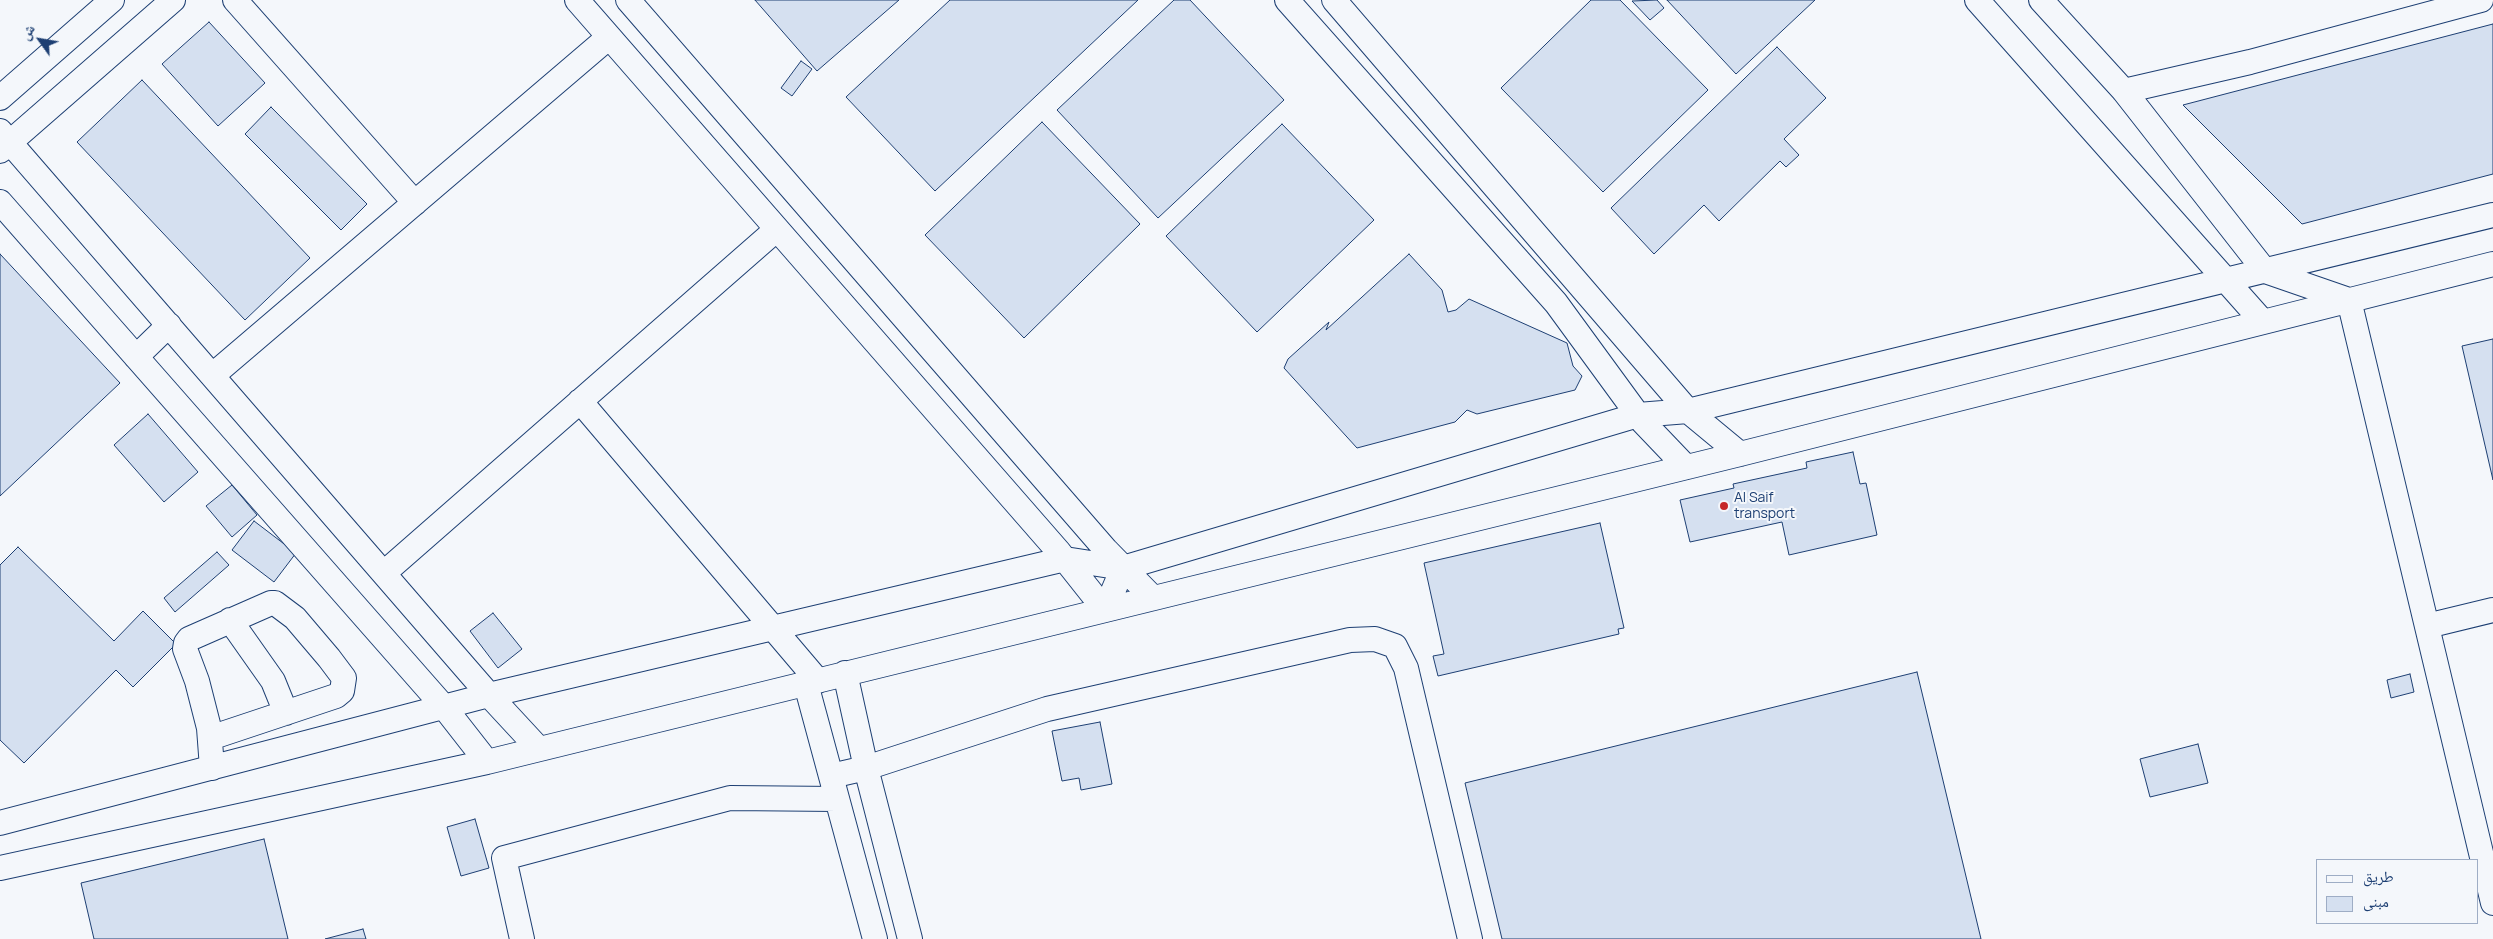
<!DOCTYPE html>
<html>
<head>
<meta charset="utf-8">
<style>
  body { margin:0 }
  #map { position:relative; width:2493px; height:939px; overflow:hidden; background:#f4f7fb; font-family:Manrope,"Noto Naskh Arabic",sans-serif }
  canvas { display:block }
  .legend { position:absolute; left:2316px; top:859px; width:162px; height:65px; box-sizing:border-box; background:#f4f7fb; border:1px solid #9eadc5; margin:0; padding:6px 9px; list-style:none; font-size:15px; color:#1d3f73 }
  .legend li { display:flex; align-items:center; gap:10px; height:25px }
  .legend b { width:25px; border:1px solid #9eadc5 }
  .north { position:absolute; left:15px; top:15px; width:50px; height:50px; -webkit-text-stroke:4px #f4f7fb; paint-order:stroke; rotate:302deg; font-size:14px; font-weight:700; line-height:20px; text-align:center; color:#1d3f73 }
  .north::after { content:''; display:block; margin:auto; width:18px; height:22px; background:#1d3f73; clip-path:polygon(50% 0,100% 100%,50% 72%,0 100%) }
</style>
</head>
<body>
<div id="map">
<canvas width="2493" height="939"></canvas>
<ul class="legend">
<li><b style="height:6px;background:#f4f7fb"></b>طريق</li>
<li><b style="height:14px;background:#d5e0f0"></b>مبنى</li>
</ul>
<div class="north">ش</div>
</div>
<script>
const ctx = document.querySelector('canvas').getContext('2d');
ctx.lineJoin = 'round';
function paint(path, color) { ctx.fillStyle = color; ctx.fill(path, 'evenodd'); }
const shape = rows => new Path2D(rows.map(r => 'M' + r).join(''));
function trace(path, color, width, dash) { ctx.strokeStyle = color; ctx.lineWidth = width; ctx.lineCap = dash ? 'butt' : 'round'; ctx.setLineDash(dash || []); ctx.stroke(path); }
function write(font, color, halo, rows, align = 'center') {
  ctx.font = font + ' Manrope,sans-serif'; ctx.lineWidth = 4; ctx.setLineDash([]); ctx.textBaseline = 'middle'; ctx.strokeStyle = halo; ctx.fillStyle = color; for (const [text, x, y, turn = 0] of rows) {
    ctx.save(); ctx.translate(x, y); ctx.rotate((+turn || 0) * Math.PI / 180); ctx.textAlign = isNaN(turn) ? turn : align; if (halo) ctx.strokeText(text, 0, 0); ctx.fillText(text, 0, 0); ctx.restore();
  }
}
const building = shape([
  [755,0,899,0,817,71,755,0],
  [950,0,1138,0,935,191,846,97,950,0],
  [1174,0,1190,0,1284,100,1158,218,1057,110,1174,0],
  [1591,0,1620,0,1708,90,1603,192,1501,88,1591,0],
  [1657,0,1664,8,1650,20,1632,1,1657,0],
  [1667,0,1815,0,1736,74,1667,0],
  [209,22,265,83,218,126,162,64,209,22],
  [2493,24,2493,174,2302,224,2183,105,2493,24],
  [1777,47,1826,98,1784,139,1799,155,1786,167,1780,161,1719,221,1704,205,1654,254,1611,208,1777,47],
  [801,61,812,69,792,96,781,88,801,61],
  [142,80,310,258,245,320,77,142,142,80],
  [271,107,367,204,341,230,245,134,271,107],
  [1042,122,1140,224,1024,338,925,235,1042,122],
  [1282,124,1374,220,1257,332,1166,236,1282,124],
  [0,254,120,383,0,496,0,254],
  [1409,254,1442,290,1448,312,1456,310,1469,299,1567,343,1573,366,1582,376,1575,390,1477,414,1467,410,1455,422,1357,448,1284,368,1288,359,1329,322,1326,330,1409,254],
  [2493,339,2493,480,2462,346,2493,339],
  [148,414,198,472,164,502,114,445,148,414],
  [1853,452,1860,484,1866,483,1877,535,1789,555,1782,522,1690,542,1680,500,1734,488,1733,484,1807,468,1806,462,1853,452],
  [232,485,257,515,232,537,206,506,232,485],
  [254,521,296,553,274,582,232,550,254,521],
  [1600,523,1624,628,1618,629,1619,634,1438,676,1433,656,1444,654,1424,563,1600,523],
  [18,547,114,641,143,611,176,644,133,687,116,670,24,763,0,740,0,565,18,547],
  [217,552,229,565,175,612,164,598,217,552],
  [493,613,522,649,498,668,470,631,493,613],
  [1917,672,1981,939,1502,939,1465,783,1917,672],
  [2410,674,2414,692,2391,698,2387,680,2410,674],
  [1100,722,1112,784,1081,790,1079,778,1062,781,1052,731,1100,722],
  [2198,744,2208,783,2150,797,2140,759,2198,744],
  [475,819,489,868,461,876,447,827,475,819],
  [264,839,288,939,94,939,81,883,264,839],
  [363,929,366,939,325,939,363,929]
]);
const minor = shape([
  [235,0,415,203],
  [577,0,1059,552,1105,610,1123,568],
  [628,0,1106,550,1153,598],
  [1287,0,1556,303,1643,422,1686,467],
  [1334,0,1688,411,1740,454],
  [1977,0,2263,322],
  [2041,0,2124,91,2265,271,2349,300,2493,903],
  [2124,91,2250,62,2481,0],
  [0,98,112,0],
  [0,131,489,695,539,749],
  [0,151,173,0],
  [0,202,444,707,487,762],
  [136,357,169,325],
  [213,375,609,37],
  [580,401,818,681],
  [384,573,777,229],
  [230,620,273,681,286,713],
  [2427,626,2493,610],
  [845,673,866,768,910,939],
  [806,684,875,939],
  [210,738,336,696,342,691,344,678,329,658,295,618,275,603,271,603,189,639,186,643,185,649,197,681,209,728,212,768],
  [831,776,866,768,1047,709,1350,640,1375,639,1395,646,1406,668,1470,939],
  [0,823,489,695,1065,559,1123,568,1638,415,1688,411,2493,215],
  [0,868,487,762,1740,454,2493,264],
  [522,939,504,858,730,798,837,799]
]);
const markers = [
  [1724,506,5,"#c62828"]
];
const poiNames = [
  ["Al Saif",1734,498],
  ["transport",1734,514]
];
paint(building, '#d5e0f0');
trace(building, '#1d3f73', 1);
trace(minor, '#1d3f73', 26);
trace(minor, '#f4f7fb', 24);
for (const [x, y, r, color] of markers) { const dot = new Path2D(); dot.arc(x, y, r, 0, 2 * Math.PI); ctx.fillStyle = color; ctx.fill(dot); trace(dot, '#f4f7fb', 2); }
write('14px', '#1d3f73', '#f4f7fb', poiNames, 'left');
</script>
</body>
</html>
